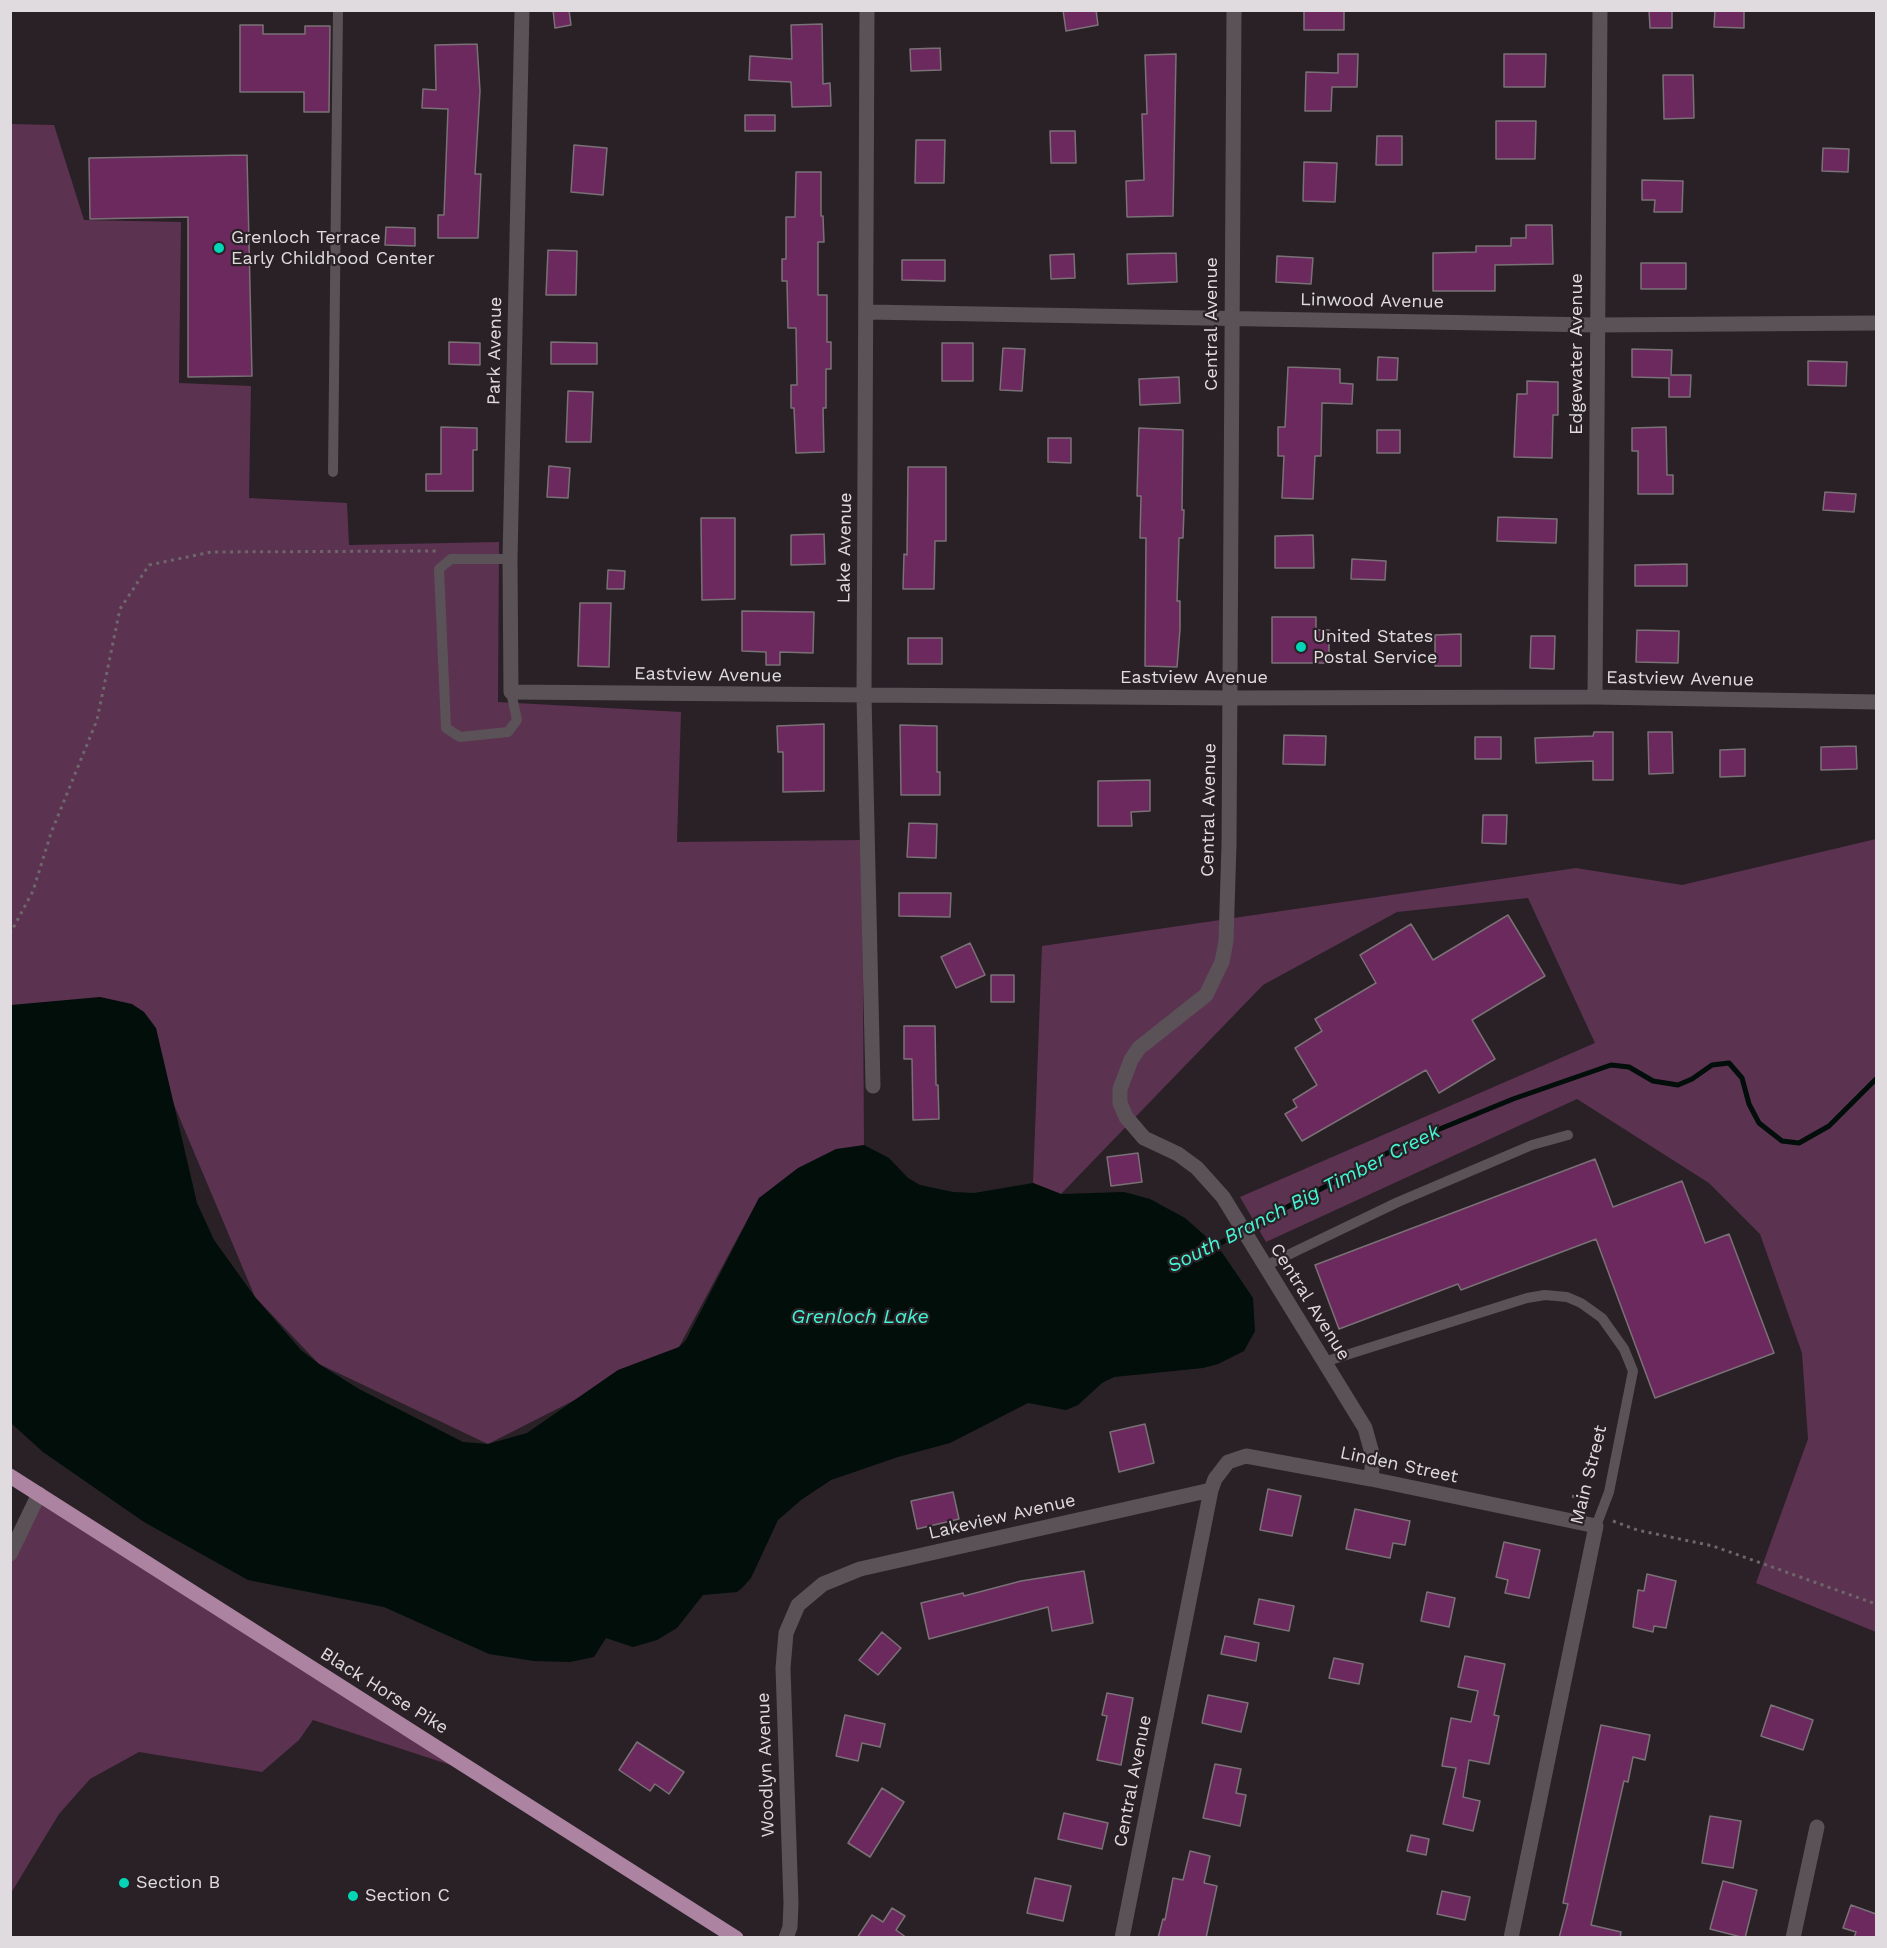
<!DOCTYPE html>
<html>
<head>
<meta charset="utf-8">
<style>
  body { margin:0 }
  #map { position:relative; width:1887px; height:1948px; overflow:hidden; background:#292126; font-family:"Work Sans",sans-serif }
  canvas { display:block }
  .frame { position:absolute; inset:0; border:12px solid #e0dbde; pointer-events:none }
</style>
</head>
<body>
<div id="map">
<canvas width="1887" height="1948"></canvas>
<div class="frame"></div>
</div>
<script>
const ctx = document.querySelector('canvas').getContext('2d');
ctx.lineJoin = 'round';
function paint(path, color) { ctx.fillStyle = color; ctx.fill(path, 'evenodd'); }
const shape = rows => new Path2D(rows.map(r => 'M' + r).join(''));
function trace(path, color, width, dash) { ctx.strokeStyle = color; ctx.lineWidth = width; ctx.lineCap = dash ? 'butt' : 'round'; ctx.setLineDash(dash || []); ctx.stroke(path); }
function write(font, color, halo, rows, align = 'center') {
  ctx.font = font + ' "Work Sans",sans-serif'; ctx.lineWidth = 4.5; ctx.setLineDash([]); ctx.textBaseline = 'middle'; ctx.strokeStyle = halo; ctx.fillStyle = color; for (const [text, x, y, turn = 0] of rows) {
    ctx.save(); ctx.translate(x, y); ctx.rotate((+turn || 0) * Math.PI / 180); ctx.textAlign = isNaN(turn) ? turn : align; if (halo) ctx.strokeText(text, 0, 0); ctx.fillText(text, 0, 0); ctx.restore();
  }
}
const green = shape([
  [11,124,54,125,84,220,181,222,179,383,251,386,249,498,347,503,349,545,499,542,498,702,681,712,677,842,862,840,864,1145,759,1198,679,1347,488,1444,319,1364,255,1297,132,1005,11,1023],
  [1876,839,1876,1632,1756,1583,1808,1439,1802,1353,1760,1234,1709,1183,1577,1099,1266,1242,1240,1197,1595,1043,1528,898,1397,912,1263,985,1061,1194,1033,1183,1042,946,1576,868,1682,885],
  [39,1494,478,1774,313,1720,299,1740,262,1772,139,1752,90,1779,59,1814,11,1893,11,1554]
]);
const water = shape([
  [100,997,132,1004,144,1012,156,1028,197,1203,214,1240,255,1297,301,1350,319,1364,359,1389,463,1442,488,1444,527,1433,618,1370,679,1347,686,1340,759,1198,798,1168,836,1149,864,1145,889,1158,908,1178,920,1185,953,1192,974,1193,1033,1183,1061,1194,1124,1192,1150,1199,1185,1218,1219,1248,1253,1298,1255,1331,1244,1351,1218,1364,1203,1368,1114,1377,1102,1383,1078,1405,1066,1410,1028,1403,950,1443,898,1457,831,1480,801,1500,778,1520,751,1578,742,1588,737,1592,703,1595,677,1628,657,1640,633,1647,606,1638,594,1657,570,1662,534,1661,489,1654,384,1607,248,1580,144,1522,43,1452,11,1423,11,1005]
]);
const stream = shape([
  [1211,1248,1408,1142,1513,1099,1611,1065,1629,1067,1653,1081,1678,1085,1692,1079,1712,1065,1729,1063,1742,1078,1749,1104,1759,1123,1782,1141,1799,1143,1829,1126,1876,1079]
]);
const building = shape([
  [553,10,569,10,571,25,555,28,553,10],
  [1063,10,1096,10,1098,25,1066,31,1063,10],
  [1304,10,1344,10,1344,30,1304,30,1304,10],
  [1649,10,1672,10,1672,28,1650,28,1649,10],
  [1715,10,1744,10,1744,28,1714,27,1715,10],
  [822,24,823,84,830,83,831,106,792,107,791,82,749,80,750,56,792,59,791,25,822,24],
  [240,25,263,25,263,34,305,34,305,26,330,26,329,112,304,112,304,92,240,92,240,25],
  [477,44,480,91,475,174,481,174,478,238,438,238,438,215,444,215,448,109,422,108,423,89,436,90,435,45,477,44],
  [940,48,941,70,911,71,910,49,940,48],
  [1176,54,1173,216,1127,217,1126,181,1144,180,1142,114,1147,114,1145,55,1176,54],
  [1338,54,1358,54,1357,87,1332,87,1331,111,1305,111,1306,72,1338,73,1338,54],
  [1504,54,1546,54,1545,87,1504,87,1504,54],
  [1663,75,1693,75,1694,118,1664,119,1663,75],
  [745,115,775,115,775,131,745,131,745,115],
  [1496,121,1536,121,1535,159,1496,159,1496,121],
  [1050,131,1075,131,1076,163,1051,163,1050,131],
  [1377,136,1402,136,1402,165,1376,165,1377,136],
  [916,140,945,140,944,183,915,183,916,140],
  [574,145,607,148,603,195,571,192,574,145],
  [1823,148,1849,149,1848,172,1822,171,1823,148],
  [247,155,252,376,188,377,188,217,90,219,89,158,247,155],
  [1304,162,1337,163,1335,202,1303,201,1304,162],
  [796,172,821,172,821,216,823,216,824,242,818,242,818,295,827,295,827,342,831,342,831,369,826,369,826,408,823,408,824,452,796,453,794,408,791,408,791,385,797,385,796,328,788,328,787,281,782,281,782,259,786,259,786,217,795,217,796,172],
  [1642,180,1683,181,1682,212,1654,212,1655,200,1642,200,1642,180],
  [1526,225,1552,225,1553,264,1495,265,1495,291,1433,291,1433,253,1476,252,1476,246,1511,246,1511,238,1526,238,1526,225],
  [386,227,415,228,415,246,385,245,386,227],
  [548,250,577,251,576,295,546,295,548,250],
  [1176,253,1177,282,1128,284,1127,254,1176,253],
  [1074,254,1075,278,1051,279,1050,255,1074,254],
  [1277,256,1313,258,1311,284,1276,282,1277,256],
  [902,260,945,260,945,281,902,280,902,260],
  [1641,263,1686,263,1686,289,1641,289,1641,263],
  [449,342,480,343,480,365,449,364,449,342],
  [551,342,597,343,597,364,551,364,551,342],
  [942,343,973,343,973,381,942,381,942,343],
  [1003,348,1025,349,1022,391,1000,390,1003,348],
  [1632,349,1672,350,1671,375,1691,375,1690,397,1669,397,1669,378,1632,377,1632,349],
  [1378,357,1398,358,1397,380,1377,380,1378,357],
  [1808,361,1847,362,1846,386,1808,385,1808,361],
  [1288,367,1340,369,1340,383,1353,384,1352,404,1322,403,1321,456,1315,456,1313,499,1282,498,1284,456,1278,456,1278,427,1285,427,1288,367],
  [1179,377,1180,403,1140,405,1139,379,1179,377],
  [1527,381,1558,382,1558,415,1553,415,1552,458,1514,457,1517,394,1527,394,1527,381],
  [568,391,593,392,591,442,566,442,568,391],
  [441,427,477,428,477,450,473,450,473,491,426,491,426,474,441,474,441,427],
  [1666,427,1667,475,1673,475,1673,494,1638,494,1638,451,1632,451,1632,428,1666,427],
  [1139,428,1183,430,1182,510,1184,510,1183,538,1179,538,1177,601,1180,601,1180,629,1177,667,1145,666,1146,538,1140,538,1141,496,1137,496,1139,428],
  [1377,430,1400,430,1400,453,1377,453,1377,430],
  [1048,438,1071,438,1071,463,1048,462,1048,438],
  [549,466,570,468,568,498,547,497,549,466],
  [908,467,946,467,946,541,935,541,934,589,903,589,904,554,907,555,908,467],
  [1825,492,1856,494,1854,512,1823,510,1825,492],
  [1498,517,1557,519,1556,543,1497,541,1498,517],
  [701,518,735,518,735,599,702,600,701,518],
  [824,534,825,564,791,565,791,535,824,534],
  [1313,535,1314,568,1275,568,1275,536,1313,535],
  [1352,559,1386,561,1385,580,1351,579,1352,559],
  [1687,564,1687,586,1635,586,1635,565,1687,564],
  [608,570,625,571,624,589,607,589,608,570],
  [580,603,611,603,609,667,578,666,580,603],
  [742,611,814,612,813,653,780,652,780,665,766,665,766,652,742,651,742,611],
  [1272,617,1316,617,1316,630,1329,630,1329,663,1272,663,1272,617],
  [1637,630,1679,631,1678,663,1636,662,1637,630],
  [1461,634,1461,666,1435,666,1435,635,1461,634],
  [1531,636,1555,636,1554,669,1530,668,1531,636],
  [908,638,942,638,942,664,908,664,908,638],
  [824,724,824,791,783,792,783,752,778,752,777,726,824,724],
  [900,725,937,726,937,772,940,772,940,795,901,795,900,725],
  [1594,732,1613,732,1613,780,1593,780,1593,761,1536,763,1535,738,1593,736,1594,732],
  [1648,732,1672,732,1673,773,1649,774,1648,732],
  [1284,735,1326,736,1325,765,1283,764,1284,735],
  [1475,737,1501,737,1501,759,1475,759,1475,737],
  [1856,746,1857,769,1821,770,1821,747,1856,746],
  [1745,749,1745,776,1720,777,1720,750,1745,749],
  [1150,780,1150,811,1131,812,1132,826,1098,826,1098,781,1150,780],
  [1483,815,1507,815,1506,844,1482,843,1483,815],
  [909,823,937,824,936,858,907,857,909,823],
  [899,893,951,893,950,917,899,916,899,893],
  [1508,915,1545,976,1472,1020,1495,1059,1439,1093,1426,1070,1302,1141,1285,1114,1297,1107,1293,1100,1317,1085,1295,1048,1322,1031,1315,1019,1376,983,1360,955,1411,924,1433,960,1508,915],
  [970,943,985,975,956,988,941,957,970,943],
  [991,975,1014,975,1014,1002,991,1002,991,975],
  [904,1026,935,1026,936,1085,938,1085,939,1119,913,1120,912,1059,904,1059,904,1026],
  [1138,1153,1142,1182,1111,1186,1107,1157,1138,1153],
  [1595,1159,1613,1207,1682,1181,1705,1243,1729,1234,1774,1353,1655,1398,1596,1239,1461,1290,1458,1284,1339,1329,1315,1265,1595,1159],
  [1145,1424,1154,1463,1119,1472,1110,1432,1145,1424],
  [1268,1489,1301,1496,1292,1536,1260,1530,1268,1489],
  [953,1492,959,1519,917,1529,911,1501,953,1492],
  [1355,1509,1410,1521,1405,1545,1393,1543,1390,1558,1346,1549,1355,1509],
  [1504,1542,1540,1550,1529,1598,1505,1593,1508,1580,1496,1577,1504,1542],
  [1084,1571,1093,1623,1052,1631,1048,1607,929,1639,921,1603,963,1593,964,1596,1021,1581,1084,1571],
  [1647,1574,1676,1581,1666,1628,1654,1626,1653,1632,1633,1627,1638,1590,1644,1591,1647,1574],
  [1427,1592,1455,1598,1449,1627,1421,1621,1427,1592],
  [1259,1599,1294,1606,1289,1631,1254,1624,1259,1599],
  [882,1632,901,1648,878,1675,859,1660,882,1632],
  [1225,1636,1259,1643,1256,1661,1221,1654,1225,1636],
  [1465,1656,1505,1664,1494,1715,1499,1716,1489,1764,1469,1760,1463,1797,1480,1801,1473,1831,1443,1824,1456,1768,1442,1766,1451,1718,1471,1722,1478,1691,1458,1687,1465,1656],
  [1334,1658,1363,1664,1359,1684,1329,1678,1334,1658],
  [1107,1693,1133,1698,1121,1765,1097,1760,1107,1716,1102,1715,1107,1693],
  [1208,1695,1248,1703,1241,1732,1202,1723,1208,1695],
  [1771,1705,1813,1720,1803,1750,1761,1736,1771,1705],
  [845,1715,885,1724,880,1747,862,1743,858,1761,836,1756,845,1715],
  [1601,1725,1650,1735,1645,1760,1633,1757,1628,1782,1624,1781,1591,1925,1621,1932,1620,1938,1559,1938,1568,1904,1563,1903,1601,1725],
  [637,1742,684,1772,669,1794,655,1784,650,1791,619,1770,637,1742],
  [1215,1764,1241,1769,1236,1793,1246,1795,1240,1826,1203,1818,1215,1764],
  [882,1788,904,1802,870,1857,848,1843,882,1788],
  [1064,1813,1108,1823,1102,1849,1058,1839,1064,1813],
  [1710,1816,1741,1821,1733,1868,1702,1863,1710,1816],
  [1411,1835,1429,1839,1426,1855,1407,1851,1411,1835],
  [1190,1851,1210,1856,1204,1883,1217,1886,1206,1938,1158,1938,1163,1919,1165,1920,1173,1878,1183,1880,1190,1851],
  [1035,1878,1071,1886,1063,1921,1027,1913,1035,1878],
  [1723,1881,1757,1890,1745,1938,1710,1929,1723,1881],
  [1442,1891,1470,1897,1465,1920,1437,1914,1442,1891],
  [1851,1905,1876,1914,1876,1938,1854,1938,1856,1932,1843,1928,1851,1905],
  [892,1908,905,1916,896,1930,907,1938,857,1938,872,1915,883,1922,892,1908]
]);
const path = shape([
  [10,934,33,891,51,833,97,720,120,609,149,565,211,552,436,551],
  [1572,1496,1591,1500],
  [1613,1521,1637,1530,1713,1546,1876,1604]
]);
const service = shape([
  [333,472,338,10],
  [510,559,451,559,439,569,446,728,460,737,508,732,517,720,511,692],
  [1265,1266,1398,1202,1532,1145,1568,1135],
  [1324,1362,1527,1298,1545,1295,1567,1297,1581,1303,1602,1318,1624,1349,1633,1371,1609,1492,1596,1526]
]);
const minor = shape([
  [522,10,510,559,511,692,1229,698,1595,697,1876,702],
  [867,10,864,696,873,1086],
  [1234,10,1229,845,1226,941,1222,962,1206,995,1139,1048,1131,1060,1120,1089,1120,1103,1126,1117,1144,1138,1178,1154,1197,1168,1223,1197,1365,1428,1373,1457,1371,1479],
  [867,312,1596,325,1876,323],
  [1595,697,1600,10],
  [786,1938,790,1927,791,1903,783,1668,786,1633,798,1605,823,1584,860,1569,1211,1490],
  [1122,1938,1211,1490,1215,1479,1228,1462,1246,1456,1371,1479,1596,1526,1511,1938],
  [1793,1938,1817,1827]
]);
const secondary = shape([
  [10,1554,39,1494]
]);
const primary = shape([
  [10,1476,736,1938]
]);
const markers = [
  [219,248,6,"#03d5b6"],
  [1301,647,6,"#03d5b6"],
  [124,1883,6,"#03d5b6"],
  [353,1896,6,"#03d5b6"]
];
const poiNames = [
  ["Grenloch Terrace",231,238],
  ["Early Childhood Center",231,259],
  ["United States",1313,637],
  ["Postal Service",1313,658],
  ["Section B",136,1883],
  ["Section C",365,1896]
];
const streetNames = [
  ["Linwood Avenue",1372,301,1],
  ["Central Avenue",1212,324,-90],
  ["Park Avenue",495,351,-89],
  ["Edgewater Avenue",1577,354,-90],
  ["Lake Avenue",845,548,-89],
  ["Eastview Avenue",708,675,1],
  ["Eastview Avenue",1194,678],
  ["Eastview Avenue",1680,679,1],
  ["Central Avenue",1209,810,-89],
  ["Central Avenue",1310,1302,58],
  ["Linden Street",1399,1465,12],
  ["Main Street",1589,1475,-76],
  ["Lakeview Avenue",1002,1517,-13],
  ["Black Horse Pike",384,1691,32],
  ["Woodlyn Avenue",766,1765,-92],
  ["Central Avenue",1133,1781,-79]
];
const waterNames = [
  ["South Branch Big Timber Creek",1304,1199,-27],
  ["Grenloch Lake",860,1317]
];
paint(green, '#5c3251');
paint(water, '#010e0a');
trace(stream, '#010e0a', 5);
paint(building, '#6b295d');
trace(building, '#7a7177', 1.5);
trace(path, '#6d666a', 3, [3, 4.5]);
trace(service, '#5a5257', 10);
trace(minor, '#5a5257', 15);
trace(secondary, '#5a5257', 15);
trace(primary, '#ac83a0', 15);
for (const [x, y, r, color] of markers) { const dot = new Path2D(); dot.arc(x, y, r, 0, 2 * Math.PI); ctx.fillStyle = color; ctx.fill(dot); trace(dot, '#292126', 2); }
write('18px', '#e0dbde', '#292126', poiNames, 'left');
write('18px', '#e0dbde', '#292126', streetNames);
write('italic 20px', '#44f4d3', '#292126', waterNames);
</script>
</body>
</html>
